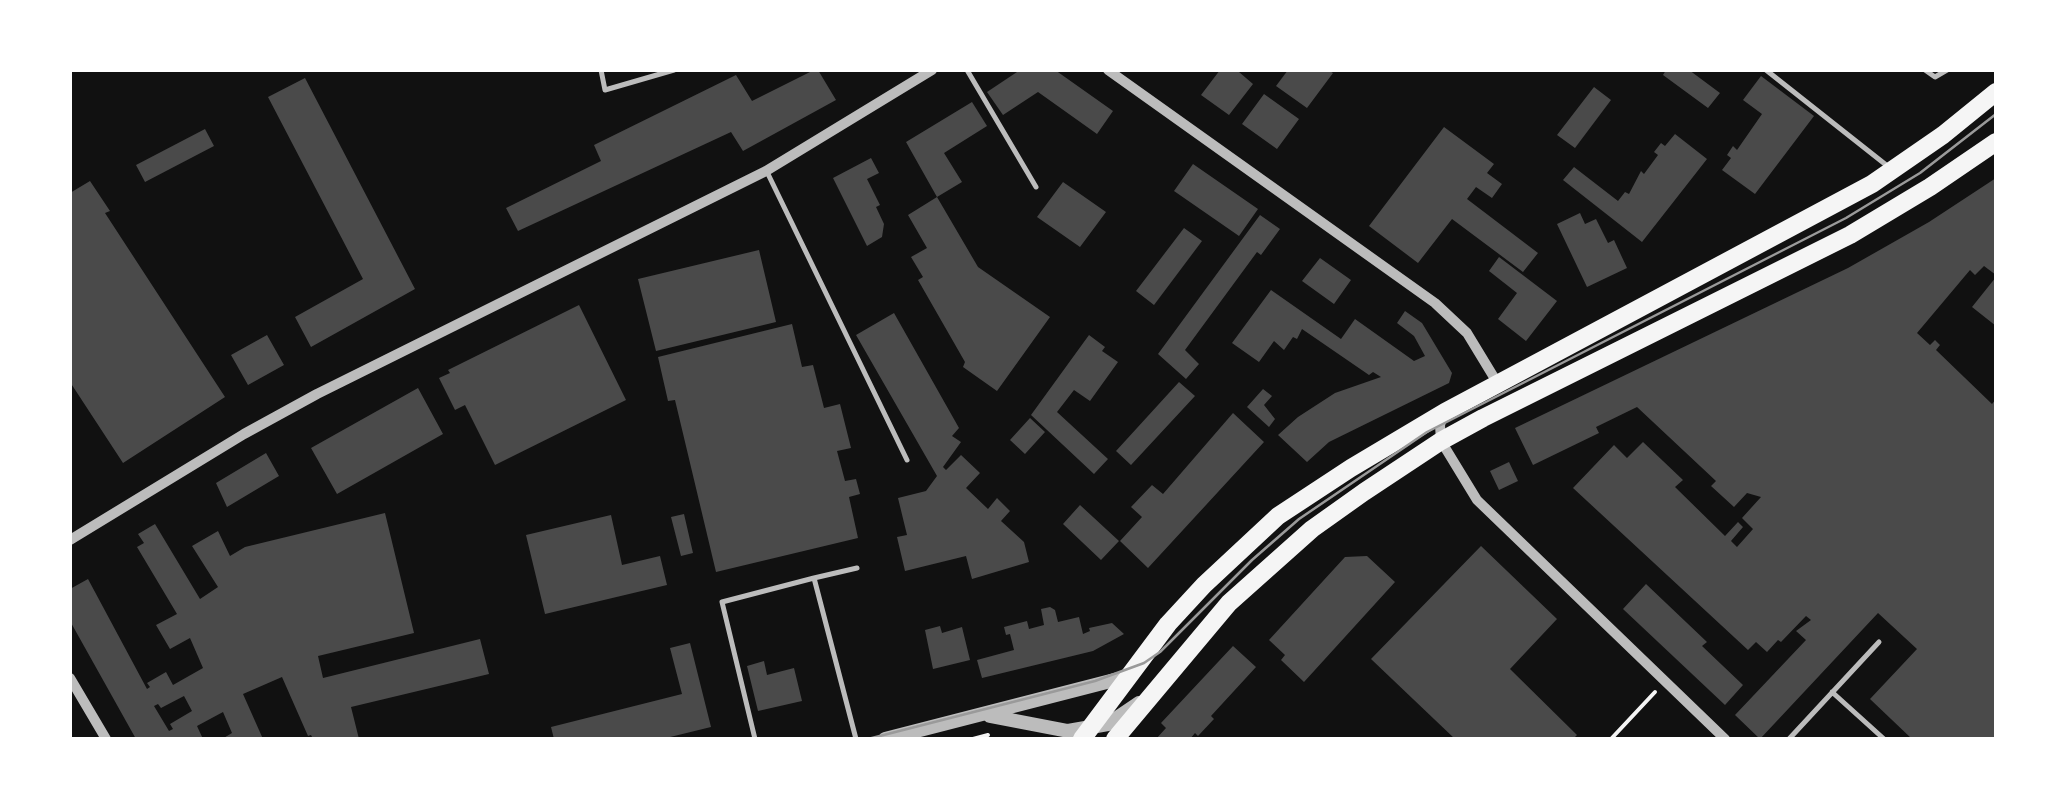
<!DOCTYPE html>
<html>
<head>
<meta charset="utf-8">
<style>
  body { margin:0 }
  #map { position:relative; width:2066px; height:809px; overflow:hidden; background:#111; font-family:Rubik,sans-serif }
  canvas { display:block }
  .frame { position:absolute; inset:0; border:72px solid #fff; pointer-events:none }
</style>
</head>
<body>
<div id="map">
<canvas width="2066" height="809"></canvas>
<div class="frame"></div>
</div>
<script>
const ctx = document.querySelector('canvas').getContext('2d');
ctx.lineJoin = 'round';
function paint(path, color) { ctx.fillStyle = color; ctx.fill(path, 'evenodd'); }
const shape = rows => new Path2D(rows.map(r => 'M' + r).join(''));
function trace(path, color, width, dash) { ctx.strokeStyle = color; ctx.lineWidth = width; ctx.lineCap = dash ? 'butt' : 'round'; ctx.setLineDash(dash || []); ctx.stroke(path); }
const building = shape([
  [814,70,818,70,836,100,743,151,731,132,518,231,506,208,601,161,594,145,736,75,752,101],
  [1020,70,1055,70,1113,111,1097,134,1038,92,1003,115,987,92],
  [1220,70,1240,70,1239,72,1253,84,1229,115,1201,95],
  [1288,70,1328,70,1333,73,1307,108,1276,86],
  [1666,70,1689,70,1720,93,1708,108,1663,75],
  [1761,76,1814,116,1755,194,1722,170,1731,158,1727,155,1733,146,1737,150,1762,114,1743,100],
  [305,78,415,289,311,347,295,317,363,279,268,97],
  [1594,87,1611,100,1575,148,1557,135],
  [1264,94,1299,119,1277,149,1242,124],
  [972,102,987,126,944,153,962,182,937,197,906,142],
  [1444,127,1494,164,1487,173,1502,184,1492,198,1476,187,1467,199,1538,253,1523,272,1452,219,1418,263,1369,226],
  [205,129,214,146,145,182,136,165],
  [1675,134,1707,159,1642,242,1563,180,1574,167,1618,201,1625,192,1629,194,1641,171,1644,174,1658,155,1654,152,1661,143,1665,146],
  [871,158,879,173,867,179,880,205,876,207,884,224,882,237,867,246,833,178],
  [1193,164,1258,209,1239,236,1174,191],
  [1996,178,1996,275,1984,266,1975,275,1970,270,1917,333,1930,345,1935,340,1940,345,1936,350,1992,404,1996,399,1996,739,1912,739,1870,699,1917,649,1878,613,1760,739,1735,715,1806,640,1796,631,1811,620,1806,616,1781,642,1778,640,1767,652,1756,642,1748,650,1573,488,1614,445,1627,458,1643,442,1683,480,1675,487,1725,536,1738,522,1743,527,1731,541,1737,547,1753,529,1742,518,1761,497,1747,493,1734,507,1711,486,1716,481,1637,407,1596,427,1599,433,1533,465,1515,428,1848,268,1929,222],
  [90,181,110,211,105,213,225,397,123,463,70,382,70,193],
  [1063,182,1106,212,1080,247,1037,217],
  [937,197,978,267,1050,317,997,391,963,367,965,362,918,280,923,277,911,257,927,248,908,215],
  [1580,213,1585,224,1596,219,1608,243,1614,240,1627,268,1587,287,1557,224],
  [1260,215,1280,229,1261,255,1257,252,1185,350,1199,364,1186,379,1158,354],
  [1184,228,1202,241,1154,305,1136,291],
  [759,250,776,322,656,351,638,279],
  [1499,257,1557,301,1526,341,1498,319,1517,293,1489,271],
  [1320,258,1351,280,1334,304,1302,281],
  [1996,277,1996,326,1972,307],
  [1271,290,1341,339,1355,319,1414,361,1425,356,1414,336,1397,323,1405,311,1422,323,1452,373,1449,383,1329,442,1307,462,1278,435,1298,417,1335,393,1381,377,1373,372,1369,375,1302,329,1297,339,1293,337,1284,350,1274,341,1259,362,1232,343],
  [579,305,626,400,495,465,465,405,455,410,439,378,450,373,448,370],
  [894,313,959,428,952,436,961,442,943,467,946,470,961,455,980,473,966,488,988,509,997,498,1010,511,1001,521,1024,542,1029,562,972,579,966,556,905,571,897,537,907,535,898,498,926,491,937,476,856,335],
  [792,324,802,367,813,365,824,408,840,404,851,448,837,451,845,481,856,479,860,494,849,497,858,538,716,572,675,400,668,401,658,357],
  [267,335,284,365,248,385,231,355],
  [1089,335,1105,347,1102,351,1118,362,1090,401,1074,390,1057,412,1108,459,1094,474,1031,415],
  [1179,382,1195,396,1131,465,1116,451],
  [418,388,443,434,337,494,311,448],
  [1263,389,1272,396,1264,405,1275,419,1269,427,1247,407],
  [1233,413,1264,442,1148,568,1120,541,1142,517,1131,507,1152,485,1163,494],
  [1030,418,1045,432,1025,454,1010,440],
  [266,453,279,476,227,507,216,483],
  [1509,462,1518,481,1499,490,1490,471],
  [1080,505,1119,541,1101,560,1063,524],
  [385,513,414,633,318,656,323,678,480,639,489,674,351,707,359,739,313,739,311,735,308,736,282,677,243,694,263,739,222,739,232,733,223,712,197,726,203,739,136,739,70,621,70,589,88,579,147,689,150,687,147,683,166,672,173,685,203,668,190,638,170,649,156,625,177,614,137,547,144,543,138,534,155,524,200,599,218,587,192,546,218,531,230,556,245,547],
  [184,696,192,711,170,724,173,729,169,731,154,706,158,704,161,708],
  [684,514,693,553,681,556,671,517],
  [611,515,622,565,660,556,667,585,545,614,526,535],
  [1481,546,1557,619,1510,669,1577,735,1573,739,1455,739,1371,659],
  [1367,556,1395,582,1304,682,1281,660,1285,655,1269,640,1345,557],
  [1646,584,1707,642,1702,646,1743,685,1725,705,1623,609],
  [1050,607,1055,610,1058,622,1079,617,1083,634,1090,631,1089,628,1112,623,1124,634,1093,651,982,678,977,660,1014,650,1010,634,1006,635,1004,627,1027,621,1029,629,1044,625,1041,609],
  [940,626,942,633,962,627,970,660,933,669,925,630],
  [690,643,711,727,662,739,554,739,551,727,682,694,670,648],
  [1233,646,1256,667,1211,716,1214,719,1198,736,1195,733,1190,739,1156,739,1166,728,1161,723],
  [764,661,767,675,794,668,802,701,758,711,747,666]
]);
const path = shape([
  [973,739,988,735],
  [1611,739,1655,692]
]);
const service = shape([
  [601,70,605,90,674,70],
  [967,70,1036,187],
  [1766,70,1890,168],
  [1925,70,1935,77,1947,70],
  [768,174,907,460],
  [814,578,857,568],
  [1832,692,1884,739],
  [755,739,722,602,814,578,856,739],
  [1789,739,1879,642]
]);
const minor = shape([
  [1108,70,1435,303,1467,333,1498,384],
  [1443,416,1440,425,1441,441,1477,500,1725,739],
  [70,540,244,434,317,394,766,171,932,70],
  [70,678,106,739]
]);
const tertiary = shape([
  [990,716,1068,731,1108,724,1139,703],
  [885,739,1130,676]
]);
const primary = shape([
  [1082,739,1168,624,1204,585,1278,516,1351,468,1445,412,1872,184,1943,135,1996,92],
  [1115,739,1229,603,1312,529,1364,492,1441,441,1483,418,1850,235,1930,187,1996,142]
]);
const tram = shape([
  [868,739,1095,681,1144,663,1160,652,1252,560,1299,519,1427,432,1846,218,1920,173,1996,114]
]);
paint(building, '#4a4a4a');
trace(path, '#f5f5f5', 4);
trace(service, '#bcbcbc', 5);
trace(minor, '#bcbcbc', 10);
trace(tertiary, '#bcbcbc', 14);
trace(primary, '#f5f5f5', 18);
trace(tram, '#9a9a9a', 2.5);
</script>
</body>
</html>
